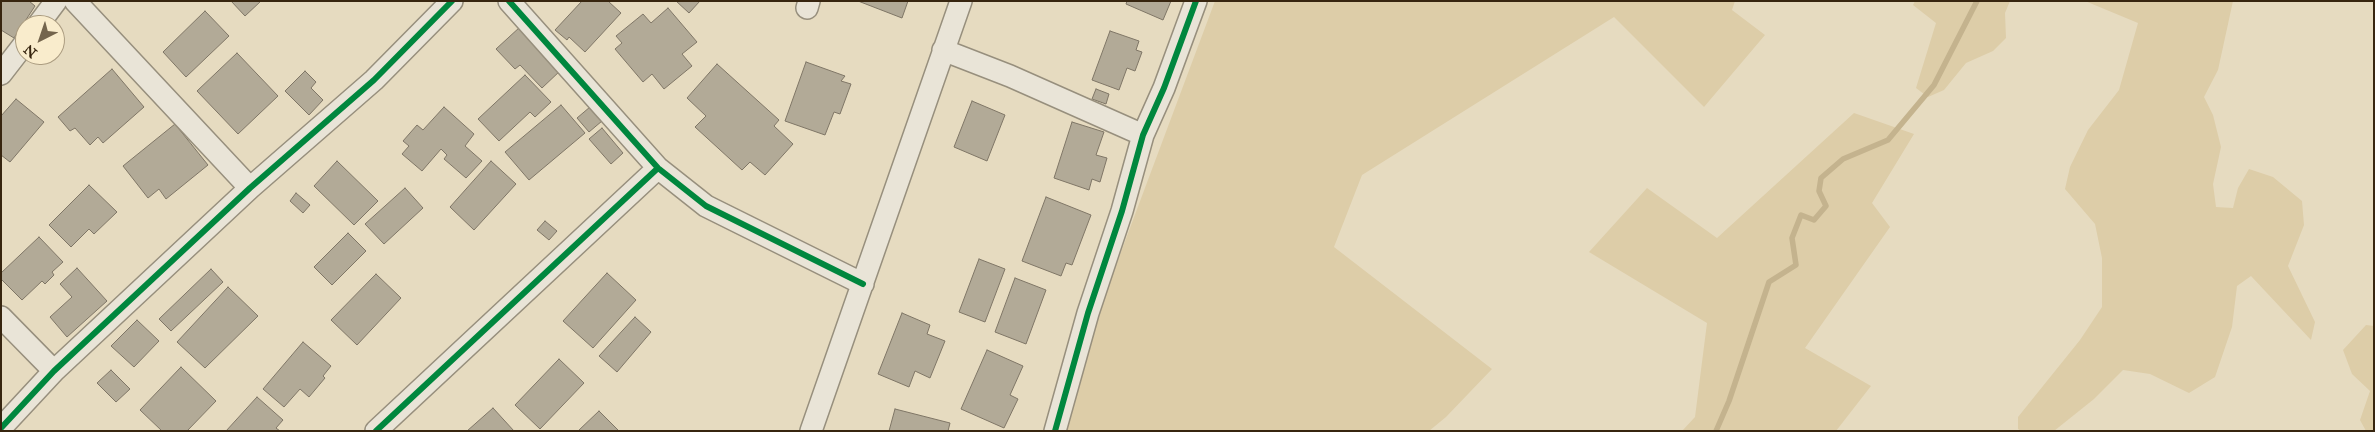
<!DOCTYPE html>
<html>
<head>
<meta charset="utf-8">
<style>
  body { margin:0 }
  #map { position:relative; width:2375px; height:432px; overflow:hidden; background:#e6dbc0; font-family:"IM FELL Great Primer",serif }
  canvas { display:block }
  .frame { position:absolute; inset:0; border:2px solid #37250f; pointer-events:none }
  .north { position:absolute; left:15px; top:15px; width:50px; height:50px; box-sizing:border-box; background:#f9eccc; border:1px solid #ab9c80; border-radius:50%; rotate:221deg; font-size:14px; font-weight:700; line-height:20px; text-align:center; color:#37250f }
  .north::after { content:''; display:block; margin:auto; width:18px; height:22px; background:#74654d; clip-path:polygon(50% 0,100% 100%,50% 72%,0 100%) }
</style>
</head>
<body>
<div id="map">
<canvas width="2375" height="432"></canvas>
<div class="frame"></div>
<div class="north">N</div>
</div>
<script>
const ctx = document.querySelector('canvas').getContext('2d');
ctx.lineJoin = 'round';
function paint(path, color) { ctx.fillStyle = color; ctx.fill(path, 'evenodd'); }
const shape = rows => new Path2D(rows.map(r => 'M' + r).join(''));
function trace(path, color, width, dash) { ctx.strokeStyle = color; ctx.lineWidth = width; ctx.lineCap = dash ? 'butt' : 'round'; ctx.setLineDash(dash || []); ctx.stroke(path); }
const green = shape([
  [1215,1,1735,1,1732,10,1765,35,1704,107,1614,17,1362,175,1334,247,1492,369,1446,417,1429,431,1060,431,1094,324],
  [1915,1,2010,1,2005,13,2006,38,1993,51,1966,63,1944,90,1928,97,1916,88,1936,23,1913,5],
  [2085,1,2233,1,2218,70,2204,97,2213,115,2221,147,2213,184,2216,207,2233,208,2238,188,2249,169,2273,177,2302,201,2304,225,2288,266,2315,322,2311,340,2251,276,2237,286,2232,327,2215,377,2189,393,2150,374,2123,370,2094,399,2054,431,2021,431,2018,429,2018,417,2080,340,2102,307,2102,258,2095,224,2065,189,2070,167,2088,130,2119,90,2138,23],
  [1854,113,1914,134,1872,203,1890,227,1805,348,1871,386,1836,431,1682,431,1695,417,1707,323,1589,252,1647,188,1717,238],
  [2366,325,2374,326,2374,431,2366,431,2360,420,2370,391,2352,374,2343,350]
]);
const stream = shape([
  [1716,431,1729,401,1769,282,1796,265,1792,238,1801,215,1814,220,1826,206,1819,191,1821,178,1843,159,1888,140,1934,85,1977,1]
]);
const building = shape([
  [1,1,29,1,35,6,14,38,1,30,1,1],
  [231,1,261,1,245,16,231,1],
  [582,1,608,1,621,13,585,52,569,37,567,40,555,30,582,1],
  [676,1,700,1,689,13,676,1],
  [858,1,908,1,902,18,858,1],
  [1127,1,1171,1,1163,20,1126,4,1127,1],
  [668,8,697,42,682,54,692,66,664,89,652,74,643,82,615,49,622,43,616,36,643,14,651,23,668,8],
  [205,11,229,36,186,77,163,52,205,11],
  [520,27,561,70,542,88,520,65,515,69,496,49,520,27],
  [1110,31,1139,41,1136,50,1142,52,1135,71,1127,68,1119,90,1092,80,1110,31],
  [237,53,278,96,238,134,197,91,237,53],
  [806,62,845,76,841,81,851,84,840,114,834,112,825,135,785,121,806,62],
  [717,64,779,120,774,126,793,144,765,175,750,162,742,170,695,127,706,116,687,98,717,64],
  [112,69,144,107,103,143,98,137,90,145,75,128,70,131,58,117,112,69],
  [305,71,316,82,311,88,323,100,309,115,285,91,305,71],
  [525,75,551,102,535,117,530,112,499,141,478,119,525,75],
  [1096,89,1109,94,1106,104,1092,99,1096,89],
  [16,99,44,122,10,162,1,155,1,116,16,99],
  [972,101,1005,115,987,161,954,147,972,101],
  [561,105,585,133,529,180,505,152,561,105],
  [444,107,474,134,465,146,482,161,466,178,444,159,447,155,441,149,422,171,402,154,409,146,403,141,417,125,423,130,444,107],
  [590,107,602,121,589,132,577,118,590,107],
  [1072,122,1104,132,1096,155,1107,158,1100,182,1092,179,1089,190,1054,178,1072,122],
  [175,124,208,165,166,199,159,189,148,198,123,166,175,124],
  [602,128,623,153,611,164,589,139,602,128],
  [337,161,378,201,354,225,314,186,337,161],
  [491,161,516,184,474,230,450,207,491,161],
  [89,185,117,212,94,234,89,229,71,247,49,225,89,185],
  [405,188,423,208,384,244,365,224,405,188],
  [296,193,310,205,303,213,290,201,296,193],
  [1046,197,1091,215,1072,265,1066,263,1061,276,1022,261,1046,197],
  [545,221,557,231,549,240,537,230,545,221],
  [348,233,366,251,332,285,314,267,348,233],
  [39,237,63,262,52,272,54,275,45,284,42,281,22,300,1,279,1,273,39,237],
  [979,259,1005,269,985,322,959,312,979,259],
  [77,268,107,301,67,337,50,317,72,297,60,284,77,268],
  [211,269,223,282,171,331,159,319,211,269],
  [607,273,636,300,593,348,563,321,607,273],
  [376,274,401,298,357,345,331,320,376,274],
  [1015,278,1046,290,1026,344,995,332,1015,278],
  [228,287,258,316,205,368,177,342,228,287],
  [902,313,930,325,927,334,945,341,930,378,915,371,909,387,878,374,902,313],
  [635,317,651,332,617,372,599,356,635,317],
  [137,320,159,341,134,367,111,346,137,320],
  [303,342,331,366,323,376,325,378,309,397,300,389,284,407,263,389,303,342],
  [987,350,1023,366,1010,395,1018,399,1004,428,961,409,987,350],
  [559,359,584,383,540,429,515,405,559,359],
  [181,367,216,401,187,431,162,431,140,410,181,367],
  [111,370,130,389,116,402,97,383,111,370],
  [257,397,283,420,276,428,280,431,226,431,257,397],
  [493,408,514,431,467,431,493,408],
  [895,409,950,423,948,431,889,431,895,409],
  [599,411,619,431,578,431,599,411]
]);
const minor = shape([
  [75,1,250,188],
  [509,1,658,168,706,206,863,284],
  [807,8,809,1],
  [38,25,56,1],
  [943,50,1010,76,1143,135],
  [1,74,25,43],
  [1,317,54,371],
  [1,428,54,371,250,188,374,80,452,1],
  [376,431,658,168],
  [811,431,961,1],
  [1055,431,1088,313,1122,211,1143,135,1164,88,1196,1]
]);
const cycleway = shape([
  [509,1,658,168,706,206,863,284],
  [1,428,54,371,250,188,374,80,452,1],
  [376,431,658,168],
  [1055,431,1088,313,1122,211,1143,135,1164,88,1196,1]
]);
paint(green, '#ddcda8');
trace(stream, '#c4b38e', 5.5);
paint(building, '#b2aa97');
trace(building, '#7f7666', 1);
trace(minor, '#978f7d', 24);
trace(minor, '#e9e4d7', 21);
trace(cycleway, '#00873e', 6);
</script>
</body>
</html>
